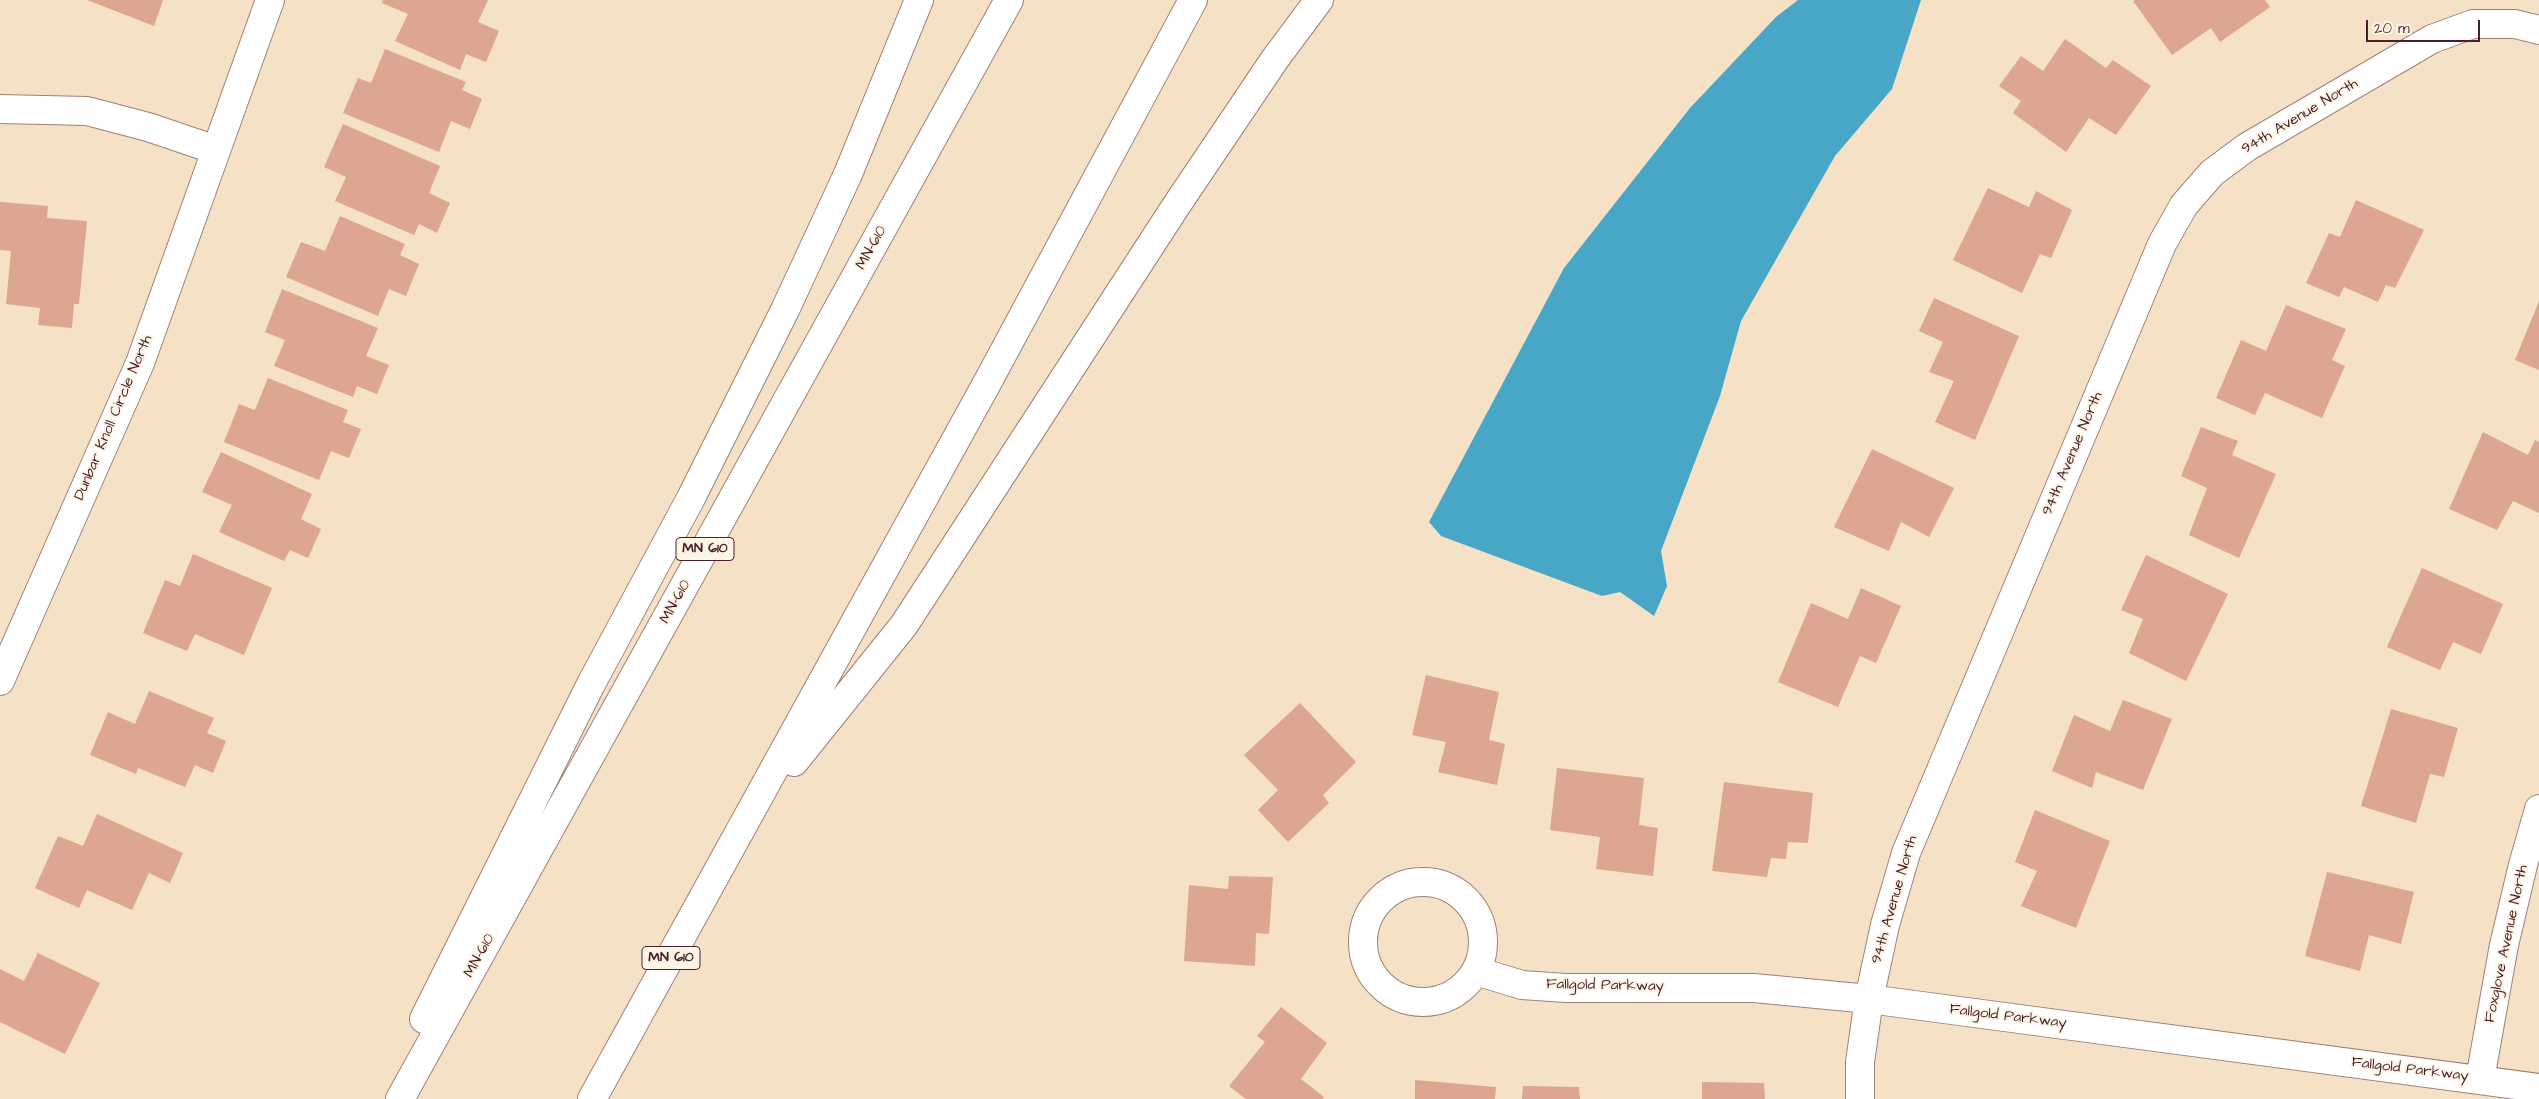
<!DOCTYPE html>
<html>
<head>
<meta charset="utf-8">
<style>
  body { margin:0 }
  #map { position:relative; width:2539px; height:1099px; overflow:hidden; background:#f5e1c6; font-family:"Architects Daughter",sans-serif }
  canvas { display:block }
  .scale { position:absolute; left:2366px; top:20px; width:114px; height:22px; box-sizing:border-box; border:2px solid #4a1f2b; border-top:0; padding-left:6px; font-size:15px; line-height:18px; white-space:nowrap; color:#4a1f2b; -webkit-text-stroke:4px #fcf5e5; paint-order:stroke }
</style>
</head>
<body>
<div id="map">
<canvas width="2539" height="1099"></canvas>
<div class="scale">20 m</div>
</div>
<script>
const ctx = document.querySelector('canvas').getContext('2d');
ctx.lineJoin = 'round';
function paint(path, color) { ctx.fillStyle = color; ctx.fill(path, 'evenodd'); }
const shape = rows => new Path2D(rows.map(r => 'M' + r).join(''));
function trace(path, color, width, dash) { ctx.strokeStyle = color; ctx.lineWidth = width; ctx.lineCap = dash ? 'butt' : 'round'; ctx.setLineDash(dash || []); ctx.stroke(path); }
function write(font, color, halo, rows, align = 'center') {
  ctx.font = font + ' "Architects Daughter",sans-serif'; ctx.lineWidth = 4; ctx.setLineDash([]); ctx.textBaseline = 'middle'; ctx.strokeStyle = halo; ctx.fillStyle = color; for (const [text, x, y, turn = 0] of rows) {
    ctx.save(); ctx.translate(x, y); ctx.rotate((+turn || 0) * Math.PI / 180); ctx.textAlign = isNaN(turn) ? turn : align; if (halo) ctx.strokeText(text, 0, 0); ctx.fillText(text, 0, 0); ctx.restore();
  }
}
const water = shape([
  [1798,0,1921,0,1892,89,1835,156,1741,321,1720,396,1661,551,1667,586,1654,616,1620,592,1602,596,1441,536,1429,522,1564,268,1690,108,1776,17]
]);
const building = shape([
  [87,0,163,0,154,26],
  [383,0,488,0,478,22,499,31,486,62,466,54,460,70,395,41,408,14,382,3],
  [2135,0,2265,0,2270,7,2220,42,2211,28,2172,55,2133,1],
  [2065,39,2106,68,2113,60,2151,86,2116,135,2089,118,2066,152,2013,113,2021,101,1999,86,2021,56,2043,71],
  [385,49,466,82,462,90,482,99,470,129,451,121,439,152,343,113,358,78,371,83],
  [343,124,440,166,429,193,450,203,437,233,419,224,414,235,335,201,346,177,324,167],
  [1988,188,2029,207,2036,191,2072,210,2051,258,2040,254,2022,293,1953,260],
  [2356,200,2424,230,2395,288,2386,285,2378,302,2344,287,2339,297,2306,283,2329,233,2340,237],
  [0,202,48,206,47,218,87,221,79,304,74,304,72,328,38,325,40,308,6,304,11,251,0,250],
  [340,216,405,244,400,255,419,264,406,296,389,289,378,316,286,277,301,242,325,251],
  [282,289,378,328,366,356,389,365,377,394,357,386,353,397,274,366,285,340,265,332],
  [1934,298,2019,336,1975,440,1935,422,1954,381,1929,372,1943,342,1919,331],
  [2539,301,2539,370,2515,360],
  [2286,305,2346,329,2332,360,2345,366,2322,418,2265,393,2255,415,2216,398,2241,340,2266,351],
  [268,378,348,410,343,422,361,429,349,458,331,451,319,480,224,442,239,404,255,410],
  [2201,427,2238,441,2232,455,2276,474,2239,558,2189,535,2207,488,2181,476],
  [2483,432,2528,455,2535,440,2539,442,2539,513,2513,501,2497,530,2449,509],
  [1872,449,1954,488,1929,537,1901,522,1889,551,1834,527],
  [221,452,312,494,301,519,321,529,308,558,290,550,284,561,219,532,232,505,202,492],
  [193,554,272,588,244,655,195,634,187,651,143,633,165,580,180,586],
  [2146,555,2228,594,2186,681,2129,653,2143,619,2121,610],
  [2422,568,2503,604,2481,654,2453,642,2440,670,2387,647],
  [1861,588,1901,606,1876,663,1860,656,1838,707,1778,682,1811,603,1848,619],
  [1426,675,1499,692,1489,740,1505,744,1497,785,1438,772,1446,742,1412,735],
  [149,691,214,718,207,733,226,741,213,773,195,765,185,787,138,768,136,774,90,755,108,712,135,724],
  [2123,700,2172,719,2143,790,2096,772,2092,788,2052,771,2074,715,2110,731],
  [1300,703,1356,762,1323,795,1329,803,1288,842,1258,810,1278,790,1244,755],
  [2391,709,2458,728,2444,777,2430,774,2416,823,2361,806],
  [1557,768,1644,778,1639,825,1658,828,1653,876,1596,869,1600,837,1550,830],
  [1724,782,1813,793,1808,843,1788,842,1786,859,1771,858,1767,877,1712,871],
  [2035,810,2110,841,2076,928,2021,906,2037,871,2015,862],
  [97,814,183,853,170,883,149,873,132,910,87,890,79,908,35,888,58,836,83,846],
  [2327,872,2414,892,2401,944,2369,935,2360,971,2305,956],
  [1229,876,1273,877,1269,934,1256,933,1255,966,1184,961,1189,885,1228,889],
  [38,953,100,983,65,1054,0,1022,0,969,24,981],
  [1281,1007,1327,1043,1301,1079,1324,1097,1323,1099,1246,1099,1229,1086,1265,1042,1257,1036],
  [1415,1080,1496,1087,1495,1099,1415,1099],
  [1702,1082,1764,1083,1765,1099,1702,1099],
  [1523,1086,1579,1087,1580,1099,1522,1099]
]);
const street = shape([
  [0,109,87,111,148,127,216,150],
  [0,681,140,363,270,0],
  '1363 942a60 60 0 1 1 120 0a60 60 0 1 1-120 0Z',
  [1476,971,1522,985,1566,988,1754,988,1869,999,2539,1088],
  [2480,1079,2504,945,2523,865,2539,809],
  [1860,1099,1860,1062,1869,999,1885,925,1906,853,2162,244,2184,205,2212,173,2247,147,2432,39,2473,24,2515,24,2539,30]
]);
const highway = shape([
  [794,762,904,625,1176,206,1275,59,1319,0],
  [424,1019,591,684,691,498,785,310,848,174,919,0],
  [400,1099,1009,0],
  [592,1099,986,385,1193,0]
]);
const shields = [
  [705,549,58],
  [671,958,58]
];
const shieldNames = [
  ["MN 610",705,549],
  ["MN 610",671,958]
];
const streetNames = [
  ["94th Avenue North",2300,117,-31],
  ["MN-610",872,248,-61],
  ["Dunbar Knoll Circle North",114,418,-67],
  ["94th Avenue North",2073,454,-67],
  ["MN-610",676,602,-61],
  ["94th Avenue North",1895,900,-74],
  ["Foxglove Avenue North",2507,944,-78],
  ["MN-610",480,956,-61],
  ["Fallgold Parkway",1605,986,1],
  ["Fallgold Parkway",2008,1017,7],
  ["Fallgold Parkway",2410,1070,7]
];
paint(water, '#48a6c7');
paint(building, '#dca690');
trace(street, '#a08078', 30);
trace(highway, '#a08078', 30);
trace(street, '#fff', 28);
trace(highway, '#fff', 28);
for (const [x, y, w] of shields) { const box = new Path2D(); box.roundRect(x - w / 2, y - 11.5, w, 23, 4); ctx.fillStyle = '#fcf5e5'; ctx.fill(box); trace(box, '#4a1f2b', 1); }
write('bold 14px', '#4a1f2b', null, shieldNames);
write('15px', '#4a1f2b', '#fcf5e5', streetNames);
</script>
</body>
</html>
